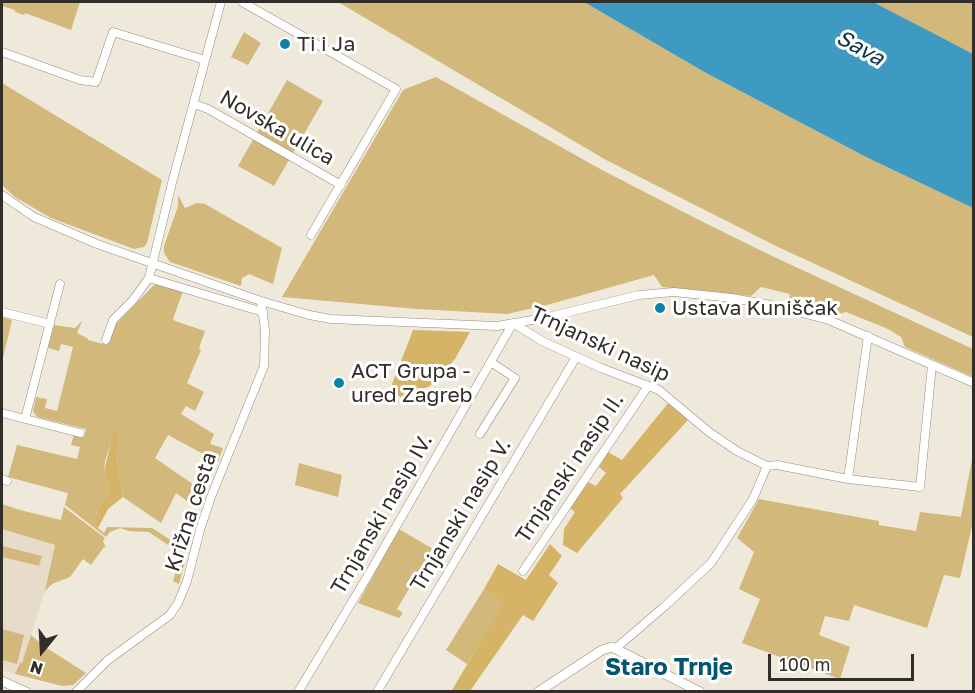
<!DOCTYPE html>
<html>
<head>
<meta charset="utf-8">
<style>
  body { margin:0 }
  #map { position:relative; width:975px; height:693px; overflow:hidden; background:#efe9db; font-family:"Golos Text",sans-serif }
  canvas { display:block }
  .frame { position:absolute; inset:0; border:3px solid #312e29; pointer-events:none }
  .north { position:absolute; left:12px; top:621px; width:60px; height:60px; -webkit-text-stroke:4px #fff; paint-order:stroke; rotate:198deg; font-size:16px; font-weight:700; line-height:24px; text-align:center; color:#312e29 }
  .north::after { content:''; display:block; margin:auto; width:21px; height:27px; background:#312e29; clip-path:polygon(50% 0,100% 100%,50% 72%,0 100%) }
  .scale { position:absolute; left:768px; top:654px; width:146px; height:27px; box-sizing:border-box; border:3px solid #312e29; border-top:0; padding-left:8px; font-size:18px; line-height:21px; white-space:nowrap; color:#312e29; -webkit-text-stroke:4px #fff; paint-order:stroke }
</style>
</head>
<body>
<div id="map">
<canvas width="975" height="693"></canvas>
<div class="frame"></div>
<div class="north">N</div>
<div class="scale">100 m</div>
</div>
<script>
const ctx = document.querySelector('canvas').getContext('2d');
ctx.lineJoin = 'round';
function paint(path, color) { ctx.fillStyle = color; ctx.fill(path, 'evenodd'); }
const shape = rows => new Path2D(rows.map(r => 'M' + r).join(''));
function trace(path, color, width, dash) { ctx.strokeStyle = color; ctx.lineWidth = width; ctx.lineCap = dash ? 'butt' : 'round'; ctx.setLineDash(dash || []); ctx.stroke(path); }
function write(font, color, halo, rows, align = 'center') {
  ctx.font = font + ' "Golos Text",sans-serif'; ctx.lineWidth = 6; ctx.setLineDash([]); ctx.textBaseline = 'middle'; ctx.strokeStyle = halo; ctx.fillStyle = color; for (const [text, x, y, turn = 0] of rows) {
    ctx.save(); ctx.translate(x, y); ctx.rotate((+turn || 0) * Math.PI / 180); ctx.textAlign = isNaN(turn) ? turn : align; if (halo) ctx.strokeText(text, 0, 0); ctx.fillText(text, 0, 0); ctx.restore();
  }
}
const built = shape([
  [2,529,55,545,45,591,22,664,20,663,15,674,2,670]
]);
const green = shape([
  [2,2,80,2,71,30,25,13,24,15,15,12,15,10,2,6],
  [338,2,584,2,706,73,868,158,973,208,973,337,776,246,606,160],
  [873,2,973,2,973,54,946,41],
  [244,32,261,43,248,65,231,57],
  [436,77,602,170,701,221,772,256,973,349,973,377,905,347,901,337,888,329,846,312,833,316,822,312,821,304,800,297,794,303,788,302,790,294,761,287,751,296,662,287,654,275,547,305,507,314,417,309,282,297,403,90],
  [287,80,323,101,274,186,238,166],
  [2,83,162,180,147,243,144,247,134,249,51,218,15,197,2,185],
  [178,195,185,208,197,203,205,204,282,248,273,284,249,274,242,278,241,286,170,262,164,253,164,246,178,206],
  [155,284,183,291,173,319,175,321,205,331,199,348,201,350,187,383,204,392,195,411,186,406,181,414,214,434,210,444,223,448,218,462,168,435,155,458,194,485,187,501,176,493,161,523,123,497,116,455,118,433,111,443,105,461,104,471,110,489,98,509,94,525,104,533,107,527,152,528,183,548,186,558,179,584,173,581,181,554,149,532,129,531,120,528,110,532,106,537,65,505,68,493,8,477,17,445,77,459,80,447,71,445,74,434,84,437,86,429,37,417,33,411,36,397,47,399,45,408,57,411,73,347,61,344,59,351,48,348,54,325,75,328,82,321,77,333,87,338,88,340,107,345,115,325],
  [2,317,12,320,2,362],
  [973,454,973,522,960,578,944,575,927,628,854,605,849,621,825,616,819,635,850,647,840,679,742,643,760,599,739,589,754,552,737,538,759,499,879,521,879,525,916,531,920,512,961,517],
  [299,463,342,475,338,497,295,485],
  [2,504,20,510,61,520,64,507,105,538,103,541,106,548,104,547,91,565,83,559,70,577,52,584,45,591,55,545,2,529],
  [399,529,433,549,397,609,403,613,399,618,358,603],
  [2,546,42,556,39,566,2,557],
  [484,589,505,602,467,664,446,650],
  [2,629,24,635,17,664,2,660],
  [31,635,42,645,86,673,73,685,62,686,15,674,20,663,22,663]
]);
const forest = shape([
  [413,330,470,332,455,359,430,386,401,397,389,392],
  [669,402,688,420,620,494,623,498,577,553,563,545,564,529,575,512,570,508,588,482,596,486,606,473,599,467,608,452,622,460],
  [111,428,119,433,116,455,123,497,108,509,98,528,94,525,98,509,110,489,104,471,111,443],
  [550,544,562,556,549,575,558,583,533,621,523,615,470,691,454,691,452,690,504,602,484,589,498,564,526,580]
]);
const water = shape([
  [584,2,873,2,973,54,973,208,868,158,706,73]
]);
const minor = shape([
  [242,2,396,89,311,235],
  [2,52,80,80,96,82,113,32,205,60],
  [194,104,208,109,341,185],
  [2,195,34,217,97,244,261,301,309,315,331,319,497,326,544,318,639,295,674,292,732,298,771,305,829,320,974,383],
  [149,278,263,312],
  [2,312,50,324],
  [106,340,113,320,133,300,149,278,173,179,221,2],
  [2,413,80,433],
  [25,419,60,284],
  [480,434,515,378,492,363],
  [2,479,7,481],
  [848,479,868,336],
  [523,571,648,386],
  [616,648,665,606,711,563,753,499,767,466],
  [76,692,108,660,170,615,178,603,187,581,200,530,211,497,264,366,265,330,261,301],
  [298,692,370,572,513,323,542,341,601,368,659,390,709,432,737,451,767,466,777,465,848,479,920,487,932,365],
  [377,692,576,357]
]);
const tertiary = shape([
  [2,681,26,692],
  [538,692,602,650,612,647,700,692]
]);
const markers = [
  [285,44,6,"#0e81a8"],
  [660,308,6,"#0e81a8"],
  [339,383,6,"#0e81a8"]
];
const poiNames = [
  ["Ti i Ja",297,44],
  ["Ustava Kuniščak",672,308],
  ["ACT Grupa -",351,371],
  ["ured Zagreb",351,395]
];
const streetNames = [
  ["Novska ulica",277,128,30],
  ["Trnjanski nasip",600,344,25],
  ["Trnjanski nasip II.",570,468,-56],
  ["Križna cesta",191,512,-72],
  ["Trnjanski nasip IV.",382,514,-60],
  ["Trnjanski nasip V.",461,515,-59]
];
const waterNames = [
  ["Sava",860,48,29]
];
const quarterNames = [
  ["Staro Trnje",669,667]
];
paint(built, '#e6dcc9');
paint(green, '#d3b87b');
paint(forest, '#d5b367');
paint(water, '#3e9ac0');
trace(minor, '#938e81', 9);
trace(tertiary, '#938e81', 10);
trace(minor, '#fff', 8);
trace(tertiary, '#fff', 9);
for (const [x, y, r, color] of markers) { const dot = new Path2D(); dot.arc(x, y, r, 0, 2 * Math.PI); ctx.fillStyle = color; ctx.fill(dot); trace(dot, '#fff', 2); }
write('21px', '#312e29', '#fff', poiNames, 'left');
write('21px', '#312e29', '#fff', streetNames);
write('italic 22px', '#0c3546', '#fff', waterNames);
write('bold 24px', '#05546f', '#fff', quarterNames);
</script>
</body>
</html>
